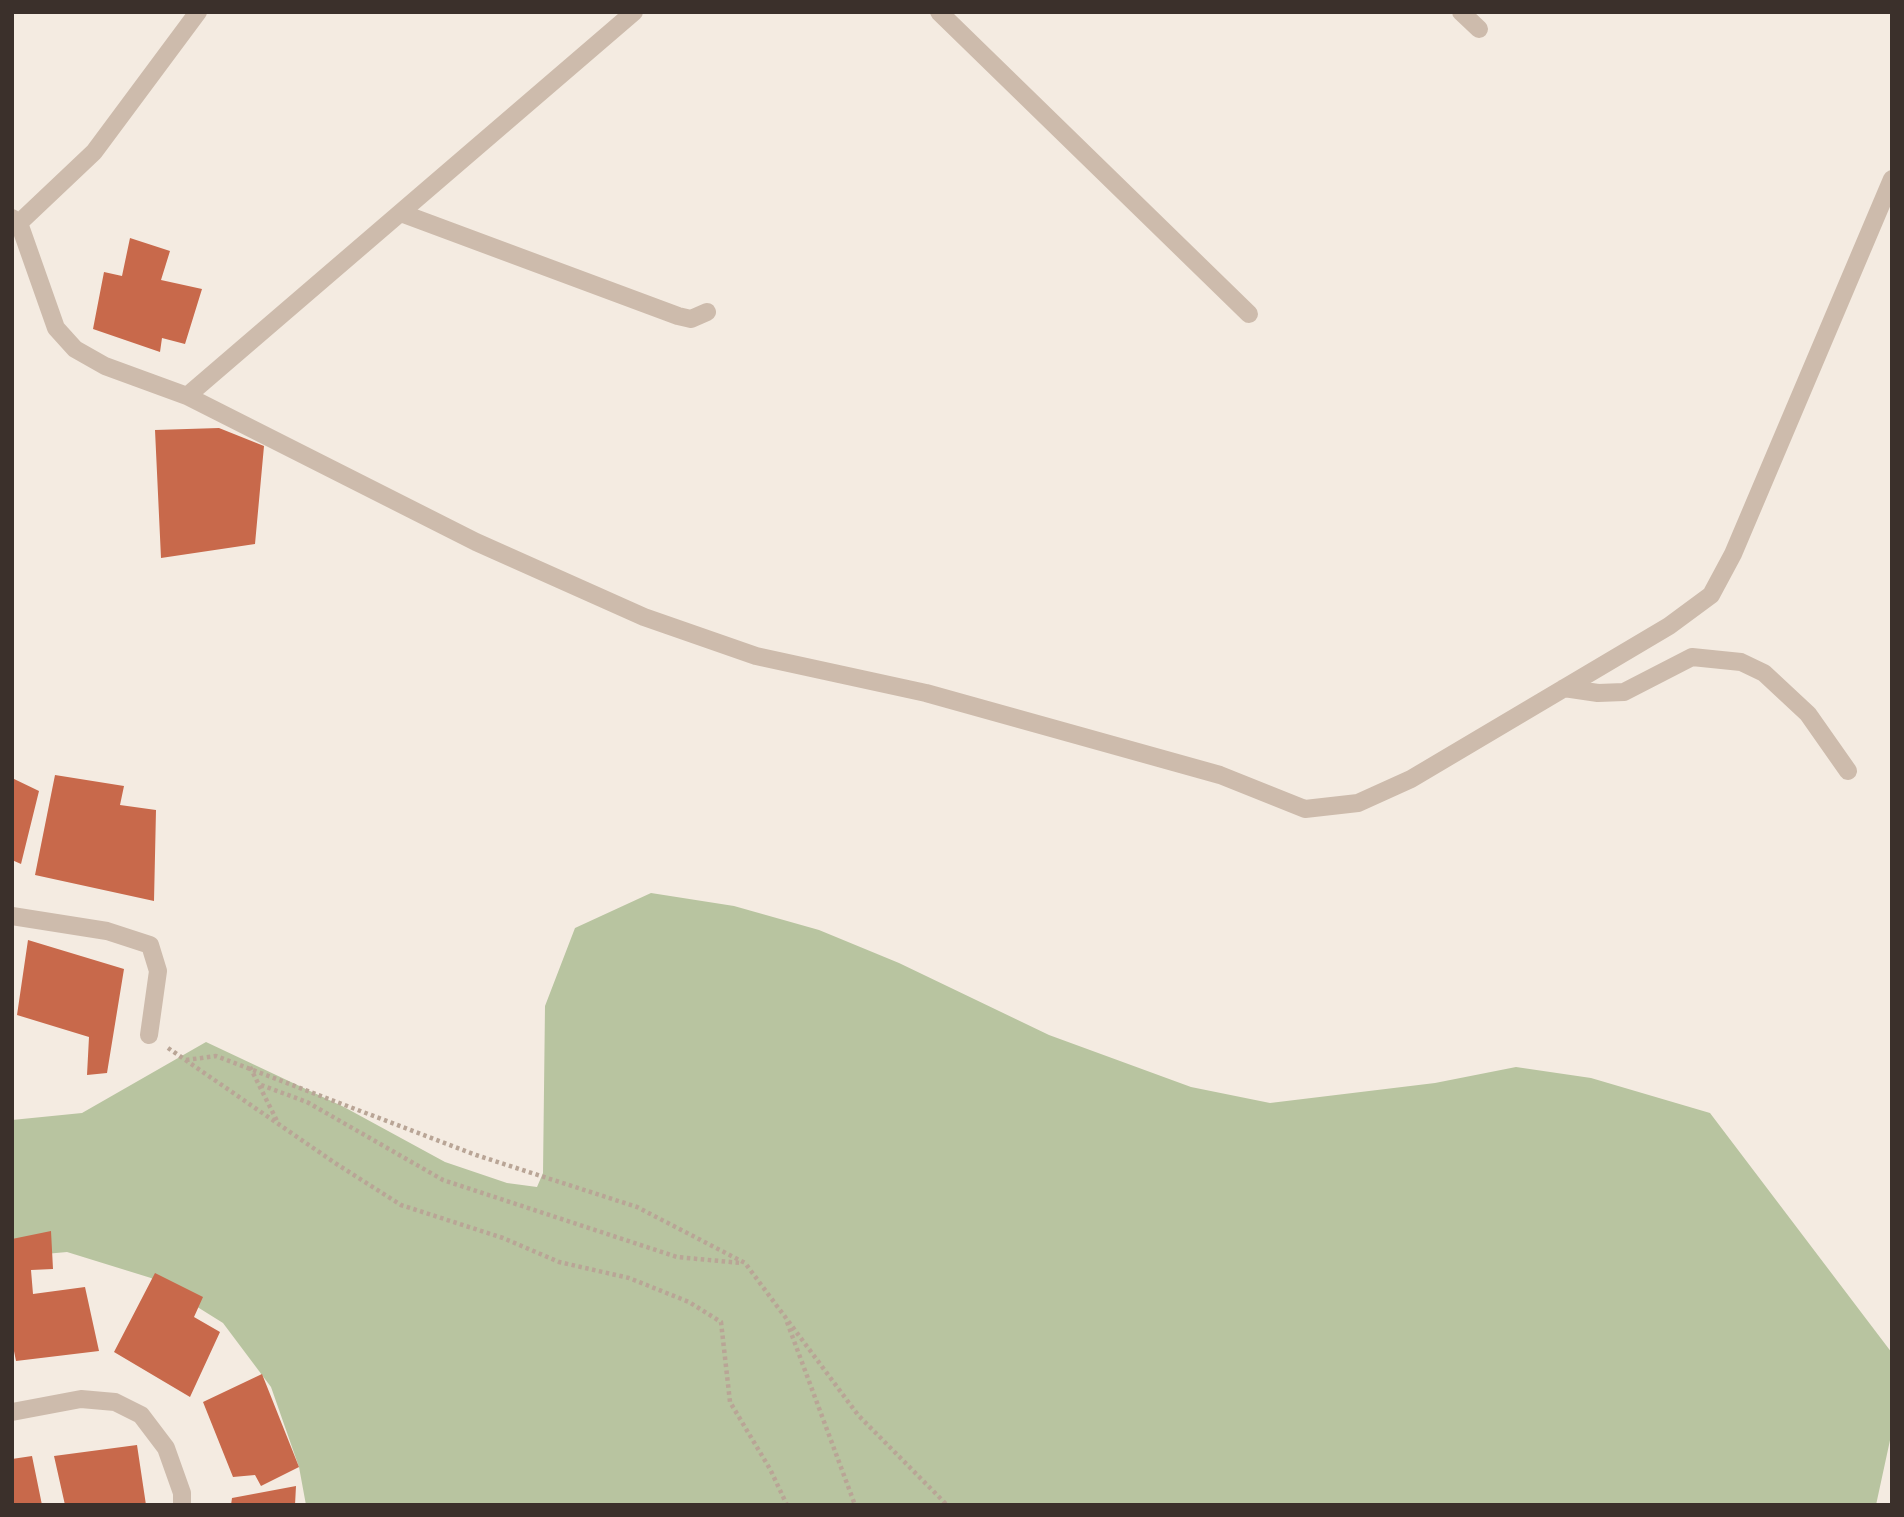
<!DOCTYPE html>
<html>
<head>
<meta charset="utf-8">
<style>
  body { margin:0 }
  #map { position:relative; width:1904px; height:1517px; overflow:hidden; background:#f4ebe1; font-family:Raleway,sans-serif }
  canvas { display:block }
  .frame { position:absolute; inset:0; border:14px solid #3b302b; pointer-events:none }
</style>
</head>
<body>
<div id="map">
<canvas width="1904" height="1517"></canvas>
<div class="frame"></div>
</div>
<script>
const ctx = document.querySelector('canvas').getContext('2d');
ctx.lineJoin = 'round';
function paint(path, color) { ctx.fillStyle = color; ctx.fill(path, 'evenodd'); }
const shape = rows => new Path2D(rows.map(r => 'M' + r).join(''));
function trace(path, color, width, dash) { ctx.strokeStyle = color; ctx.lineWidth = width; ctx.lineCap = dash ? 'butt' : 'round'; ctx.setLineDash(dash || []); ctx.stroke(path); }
const green = shape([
  [651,893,734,906,819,930,899,963,1049,1035,1191,1087,1270,1103,1435,1083,1516,1067,1591,1078,1710,1113,1892,1353,1892,1431,1876,1505,306,1505,299,1467,271,1387,223,1323,151,1278,67,1252,12,1257,12,1120,82,1113,206,1042,344,1107,445,1162,507,1183,537,1187,543,1173,545,1006,575,928]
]);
const building = shape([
  [130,238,170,251,161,280,202,289,185,344,162,338,160,352,93,329,104,272,122,276],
  [219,428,264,446,255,544,161,558,155,430],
  [55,775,124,786,120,805,156,810,154,901,35,875],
  [12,778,39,791,21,864,12,860],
  [28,940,124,969,107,1073,87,1075,89,1037,17,1015],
  [51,1231,53,1269,31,1270,33,1294,85,1287,99,1351,16,1361,12,1341,12,1239],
  [155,1273,203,1297,194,1317,220,1332,190,1397,114,1352],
  [262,1374,299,1467,261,1486,255,1475,233,1477,203,1402],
  [137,1445,146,1505,65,1505,54,1456],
  [32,1456,42,1505,12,1505,12,1459],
  [296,1486,295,1505,231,1505,232,1498]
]);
const path = shape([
  [168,1048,335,1163,401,1205,503,1238,559,1262,629,1278,689,1302,721,1322,730,1402,770,1469,787,1505],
  [186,1060,216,1056,476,1155,637,1207,745,1263,858,1415,947,1505],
  [250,1067,277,1121],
  [261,1085,307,1102,443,1180,677,1257,741,1263],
  [787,1322,855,1505]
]);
const minor = shape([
  [939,12,1249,314],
  [1461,12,1479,29],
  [401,213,678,316,691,319,707,312],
  [12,218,19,223,56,328,75,349,105,366,187,396,476,542,644,617,756,656,926,693,1220,775,1305,809,1358,803,1411,779,1669,626,1711,595,1733,554,1892,179],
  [19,223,94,152,198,12],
  [187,396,634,12],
  [1564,688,1598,693,1624,692,1692,657,1741,662,1764,673,1808,714,1848,771],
  [12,916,107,931,150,945,158,971,149,1035],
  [12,1412,81,1399,115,1402,141,1415,166,1448,182,1493,182,1505]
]);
paint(green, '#b8c4a0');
paint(building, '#c8694b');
trace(path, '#b9a596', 4.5, [3.5, 3.5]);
trace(minor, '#cdbbac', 18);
</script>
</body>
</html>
